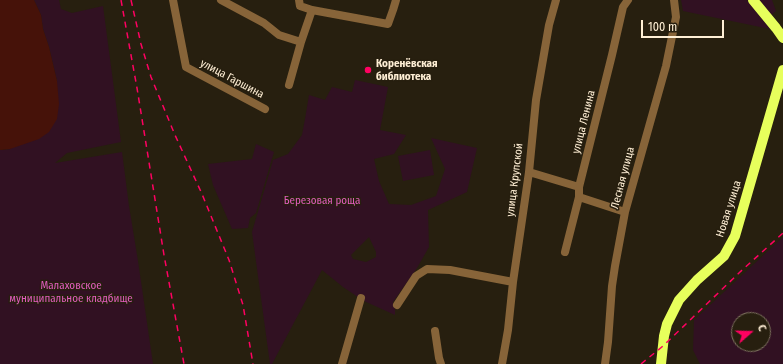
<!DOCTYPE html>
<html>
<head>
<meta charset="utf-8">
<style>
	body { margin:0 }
	#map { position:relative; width:783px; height:364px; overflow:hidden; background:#271f0f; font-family:"Fira Sans Condensed",sans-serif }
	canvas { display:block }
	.north { position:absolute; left:731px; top:312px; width:40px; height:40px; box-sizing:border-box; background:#271f0f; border:1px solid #7d725e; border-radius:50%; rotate:70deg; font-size:11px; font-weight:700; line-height:16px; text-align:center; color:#ffefd5 }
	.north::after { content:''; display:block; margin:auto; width:14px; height:18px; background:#ff0161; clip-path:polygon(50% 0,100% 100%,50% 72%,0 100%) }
	.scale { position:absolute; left:641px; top:20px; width:83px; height:18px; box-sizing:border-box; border:2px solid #ffefd5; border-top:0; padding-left:5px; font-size:12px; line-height:14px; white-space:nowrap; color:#ffefd5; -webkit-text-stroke:3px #271f0f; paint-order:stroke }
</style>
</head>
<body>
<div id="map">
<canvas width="783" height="364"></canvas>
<div class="north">С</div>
<div class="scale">100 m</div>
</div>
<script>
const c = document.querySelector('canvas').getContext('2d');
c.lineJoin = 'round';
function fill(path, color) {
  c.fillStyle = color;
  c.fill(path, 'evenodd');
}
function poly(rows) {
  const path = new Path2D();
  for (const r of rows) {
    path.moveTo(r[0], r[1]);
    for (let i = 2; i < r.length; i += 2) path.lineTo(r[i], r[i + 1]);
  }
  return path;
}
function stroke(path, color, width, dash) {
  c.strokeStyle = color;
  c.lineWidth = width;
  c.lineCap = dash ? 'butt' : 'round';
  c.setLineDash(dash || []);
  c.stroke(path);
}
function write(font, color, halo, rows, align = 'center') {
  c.font = font + ' "Fira Sans Condensed",sans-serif';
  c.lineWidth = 3;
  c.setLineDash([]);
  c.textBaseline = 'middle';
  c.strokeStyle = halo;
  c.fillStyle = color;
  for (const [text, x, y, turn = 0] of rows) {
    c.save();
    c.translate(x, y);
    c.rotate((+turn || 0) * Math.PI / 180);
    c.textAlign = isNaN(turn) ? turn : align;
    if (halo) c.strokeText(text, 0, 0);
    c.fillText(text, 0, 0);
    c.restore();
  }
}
fill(poly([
	[34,0,59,0,61,9,72,13,103,6,121,142,67,153,55,163,122,152,129,206,138,261,153,364,0,364,0,150,10,149,57,81,49,47,43,29,41,15],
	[681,0,747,0,770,29,683,11],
	[759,0,772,0,776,11,771,15],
	[355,80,388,87,380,130,406,135,394,154,374,159,379,181,389,204,411,205,436,196,445,169,431,138,477,148,467,192,428,210,429,247,417,268,393,302,395,310,395,315,364,301,343,287,322,270,272,364,270,364,252,232,273,160,288,154,302,135,305,119,309,95,325,100,332,87,352,92],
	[369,237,376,252,376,257,366,262,353,259,351,255],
	[256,144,274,152,256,213,250,218,248,228,232,229,213,185,208,164,252,159],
	[430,150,434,175,403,181,398,156],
	[783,237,783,364,700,364,693,350,694,320],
	[739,320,763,320,763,344,739,344]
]), '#311122');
fill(poly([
	[0,0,34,0,41,15,43,29,49,47,57,81,59,104,57,119,49,132,39,139,10,149,0,150]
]), '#461209');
stroke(poly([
	[173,0,186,67,265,109],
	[221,0,264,23,279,35,301,42],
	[299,0,300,6,312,10,388,24,393,10,396,0],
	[289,85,301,42,312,10],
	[529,172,579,187],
	[579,197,625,212],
	[565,252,579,197,579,187,612,55,623,7,628,0],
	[397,305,416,276,427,269,450,270,513,282],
	[435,331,439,358,441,364],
	[342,364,361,298],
	[502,364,508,330,513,282,529,172,536,100,549,25,556,0],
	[605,364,608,342,612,286,615,266,625,212,666,66,676,17,674,0]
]), '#876439', 8);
stroke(poly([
	[753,0,776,28,783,38],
	[661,364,664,336,667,324,679,300,697,280,724,256,735,236,783,70]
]), '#e7ff5c', 10);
stroke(poly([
	[121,0,137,88,164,255,184,364],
	[131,0,141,44,151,77,175,135,202,194,229,260,243,305,253,364],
	[641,364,663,346,740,272,783,233]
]), '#ff0161', 1.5, [6, 5]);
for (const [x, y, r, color] of [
	[368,70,4,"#ff0161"]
]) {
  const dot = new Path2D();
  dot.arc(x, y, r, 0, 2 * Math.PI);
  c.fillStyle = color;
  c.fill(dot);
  stroke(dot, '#271f0f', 1.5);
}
write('bold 11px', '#ffefd5', '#271f0f', [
	["Коренёвская",376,64],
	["библиотека",376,77]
], 'left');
write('11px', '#ffefd5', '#271f0f', [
	["улица Гаршина",232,79,28],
	["улица Ленина",584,122,-76],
	["Лесная улица",623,178,-75],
	["улица Крупской",515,180,-83],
	["Новая улица",729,209,-72]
]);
write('11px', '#e35dbf', '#271f0f', [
	["Березовая роща",322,201],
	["Малаховское",71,286],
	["муниципальное кладбище",71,299]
]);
</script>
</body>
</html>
